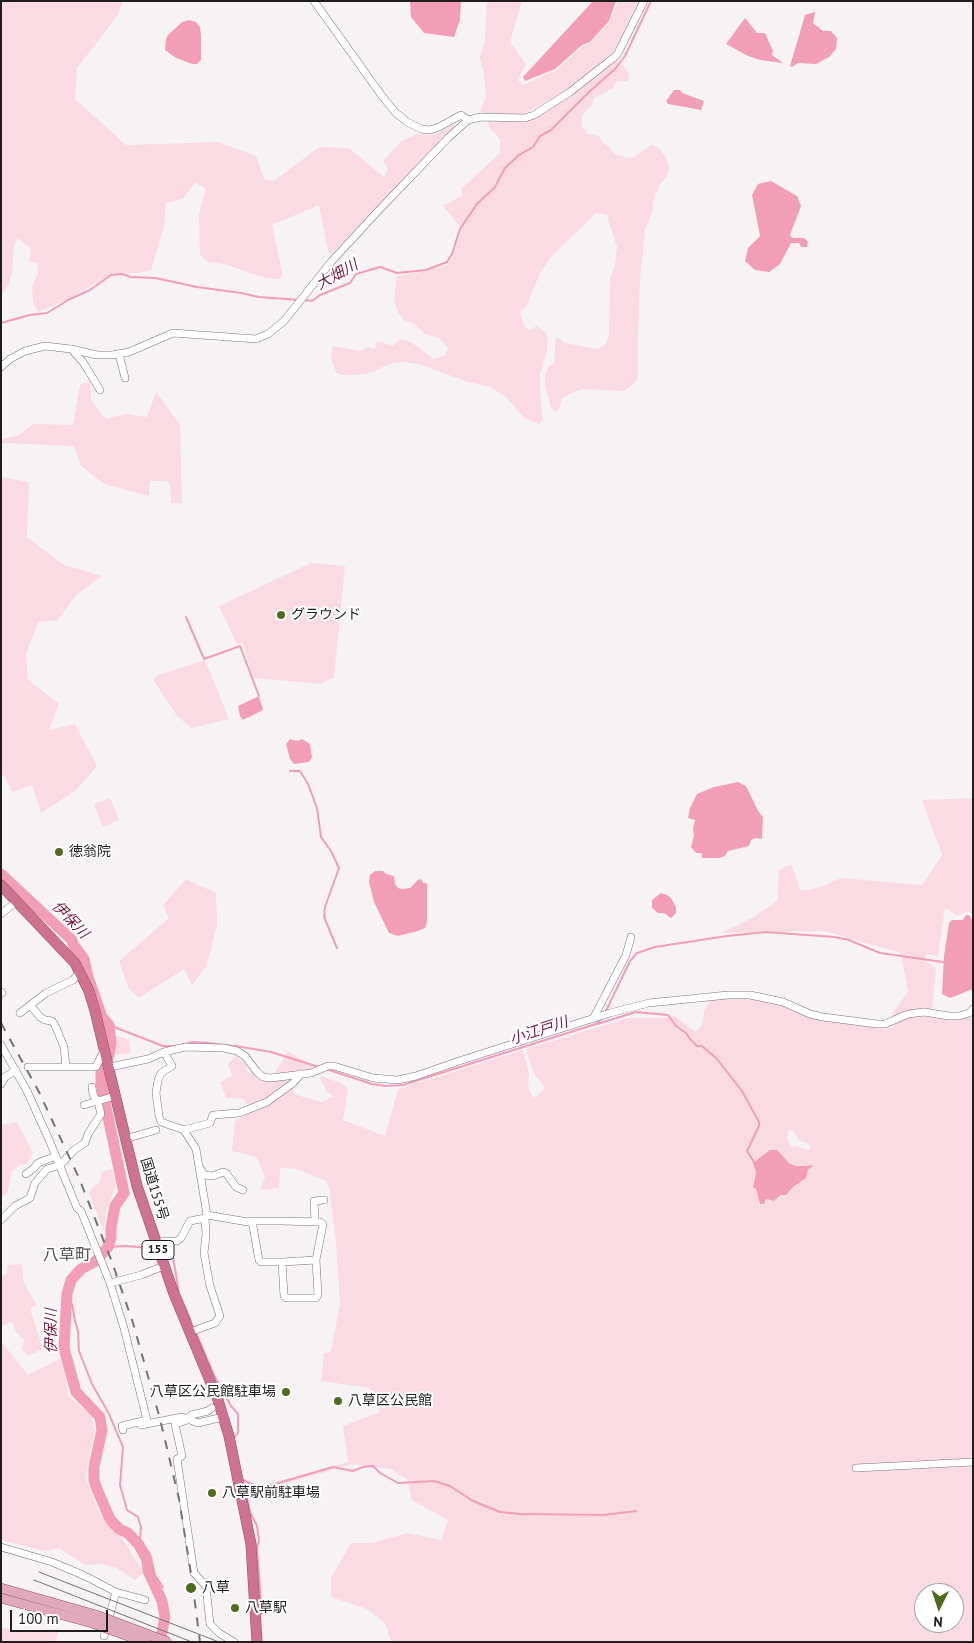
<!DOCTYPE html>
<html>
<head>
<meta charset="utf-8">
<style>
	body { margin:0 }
	#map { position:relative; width:974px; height:1643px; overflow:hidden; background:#f7f3f4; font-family:"PT Sans",sans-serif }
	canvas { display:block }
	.frame { position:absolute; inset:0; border:2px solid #1f1e1e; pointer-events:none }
	.north { position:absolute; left:914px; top:1583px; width:50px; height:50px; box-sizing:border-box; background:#fff; border:1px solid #a5a5a5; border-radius:50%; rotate:184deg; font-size:14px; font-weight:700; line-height:20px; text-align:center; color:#1f1e1e }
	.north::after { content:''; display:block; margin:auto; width:18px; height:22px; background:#4f6b1f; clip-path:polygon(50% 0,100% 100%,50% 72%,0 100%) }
	.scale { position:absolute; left:10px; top:1610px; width:98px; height:22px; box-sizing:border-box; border:2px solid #1f1e1e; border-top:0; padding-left:6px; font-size:15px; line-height:18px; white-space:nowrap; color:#1f1e1e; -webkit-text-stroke:4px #fff; paint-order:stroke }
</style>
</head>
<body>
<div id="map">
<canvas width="974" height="1643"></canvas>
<div class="frame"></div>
<div class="north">N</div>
<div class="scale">100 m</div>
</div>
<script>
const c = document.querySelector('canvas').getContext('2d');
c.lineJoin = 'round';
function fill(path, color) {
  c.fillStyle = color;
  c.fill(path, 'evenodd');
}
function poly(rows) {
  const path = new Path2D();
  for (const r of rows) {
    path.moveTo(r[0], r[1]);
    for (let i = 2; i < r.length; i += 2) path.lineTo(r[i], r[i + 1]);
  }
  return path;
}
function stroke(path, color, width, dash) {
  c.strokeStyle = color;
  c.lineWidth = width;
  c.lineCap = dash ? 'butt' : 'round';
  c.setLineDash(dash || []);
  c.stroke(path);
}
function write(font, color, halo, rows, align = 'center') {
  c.font = font + ' "PT Sans","Noto Sans JP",sans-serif';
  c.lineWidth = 4;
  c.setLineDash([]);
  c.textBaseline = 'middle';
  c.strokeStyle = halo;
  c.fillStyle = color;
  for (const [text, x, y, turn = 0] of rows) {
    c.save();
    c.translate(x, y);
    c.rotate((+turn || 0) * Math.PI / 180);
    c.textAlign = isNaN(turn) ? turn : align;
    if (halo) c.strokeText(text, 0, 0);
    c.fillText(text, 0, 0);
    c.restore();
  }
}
fill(poly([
	[4,1,123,1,118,15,77,68,75,99,126,145,218,142,256,156,264,179,274,181,319,147,349,148,384,177,388,169,383,161,401,141,417,134,432,135,453,125,458,127,329,256,319,205,272,225,282,272,281,279,265,278,224,264,208,262,200,255,199,213,206,189,195,182,183,199,166,203,164,227,151,270,139,273,112,274,66,300,38,312,33,302,32,287,38,273,37,263,29,262,31,249,18,238,14,246,12,272,9,284,1,295,1,4],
	[487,1,522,1,510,42,526,64,518,80,523,85,555,71,583,46,590,43,610,22,618,1,640,1,620,41,613,52,569,88,523,115,491,113,483,114,480,110,486,98,484,74,480,58,485,40],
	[617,61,622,64,629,73,628,81,618,81,615,83,613,88,594,98,592,105,582,115,582,126,588,134,599,136,603,143,610,147,614,153,626,158,634,157,652,145,659,148,666,157,669,168,667,176,660,185,653,201,652,213,645,230,640,279,638,340,638,373,637,380,630,387,622,391,584,389,576,391,562,398,560,407,556,412,551,408,545,385,545,374,549,366,554,363,556,338,559,338,565,343,598,349,606,344,609,334,610,279,615,265,617,247,608,219,609,215,596,213,554,254,541,271,526,307,520,312,524,326,530,330,537,326,545,332,548,339,547,352,540,374,540,393,543,420,539,424,524,418,506,397,490,387,468,382,421,365,406,362,392,363,369,373,355,375,340,375,335,371,331,355,333,346,360,351,369,347,375,349,376,343,381,342,393,346,400,339,411,342,434,359,445,355,448,348,439,338,425,334,414,324,404,320,398,312,394,300,397,276,427,271,448,264,452,258,462,229,443,206,463,195,461,189,500,153,500,139,489,127,488,121,527,122,548,109,612,62],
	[90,381,91,400,106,419,126,414,147,417,156,392,180,425,182,503,171,503,170,484,166,481,150,481,149,496,104,484,81,466,74,446,1,443,1,439,17,436,34,424,73,425,80,385],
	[1,477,29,482,27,537,64,565,102,576,76,595,58,620,38,622,26,654,28,680,59,704,49,730,75,724,97,766,75,791,41,813,32,785,12,792,4,775,1,776],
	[311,563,345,566,334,677,320,684,253,678,243,643,237,644,219,606],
	[205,660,229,719,192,728,177,716,154,681,156,676],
	[110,798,119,820,103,827,94,804],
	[973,798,973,917,968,911,957,916,945,908,938,956,926,954,925,961,936,968,932,1011,919,1016,950,1018,973,1013,973,1642,391,1642,385,1623,367,1609,331,1597,331,1578,351,1543,372,1543,407,1533,441,1540,448,1520,412,1500,407,1479,390,1469,353,1464,255,1492,253,1488,348,1462,343,1426,380,1412,375,1393,369,1388,321,1381,324,1353,331,1352,340,1303,336,1242,329,1186,326,1181,297,1169,280,1168,279,1188,260,1190,265,1178,257,1157,232,1151,235,1121,251,1112,244,1099,226,1098,220,1082,232,1076,228,1064,236,1056,246,1065,248,1073,274,1074,288,1051,312,1066,310,1070,293,1072,293,1094,322,1102,333,1096,327,1092,320,1079,321,1076,341,1083,348,1089,343,1120,385,1136,398,1089,523,1050,529,1074,528,1088,534,1099,545,1088,533,1072,526,1049,628,1018,665,1018,674,1016,696,1032,702,1025,704,1012,711,999,749,998,781,1004,812,1016,877,1025,885,1029,894,1027,892,1014,908,992,901,953,825,931,721,933,752,918,777,901,779,870,791,864,801,891,821,887,841,878,922,885,942,855,922,800],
	[790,1130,793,1131,799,1140,808,1144,811,1148,808,1150,796,1146,791,1147,787,1138,788,1132],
	[785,1159,796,1166,813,1165,808,1169,806,1178,778,1199,773,1201,767,1199,764,1204,760,1204,756,1189,753,1183,756,1172,756,1167],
	[924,1593,954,1593,954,1623,924,1623],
	[186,879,216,893,217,925,207,965,192,985,184,969,139,998,129,989,119,961,169,918,163,905],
	[113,1034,129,1040,131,1053,116,1055],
	[17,1122,33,1153,27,1164,19,1165,11,1173,8,1192,1,1198,1,1125],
	[112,1169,116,1186,106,1210,104,1231,89,1193,92,1188,100,1182,101,1172],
	[22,1264,24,1283,37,1305,30,1309,43,1349,28,1356,22,1350,24,1340,16,1332,12,1322,1,1326,1,1278,7,1273,8,1265],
	[1,1341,28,1375,63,1357,68,1396,90,1414,95,1431,85,1476,99,1511,126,1544,144,1573,135,1580,117,1568,102,1564,85,1565,59,1548,45,1551,1,1540],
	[1,1627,18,1631,59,1629,55,1642,1,1642]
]), '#fadbe3');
fill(poly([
	[410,1,461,1,460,20,454,37,424,33,411,17],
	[593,1,616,1,609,21,590,42,582,45,555,69,525,81,523,77],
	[815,12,813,23,823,31,831,31,837,38,836,49,829,57,816,64,798,63,792,67,790,66,805,15],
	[745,18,757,33,765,33,773,51,772,55,783,63,760,60,748,56,726,44],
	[189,20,196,22,200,27,201,35,201,60,197,64,192,64,176,58,165,50,166,39,168,35,182,22],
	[674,90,680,90,682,93,704,101,701,110,668,104,666,101],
	[771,181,797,196,801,206,790,235,792,238,804,238,808,242,807,247,801,247,799,243,791,243,780,264,769,272,755,270,745,261,748,248,760,236,752,195,758,184],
	[259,696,263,710,243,720,240,716,238,706],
	[290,739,297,741,302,739,310,744,312,757,309,762,294,764,290,759,286,744],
	[738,782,746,786,758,811,763,817,762,839,755,838,751,840,749,846,728,851,725,856,719,858,702,858,702,853,696,853,691,847,694,836,693,829,695,820,688,818,690,808,697,794,714,787],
	[375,871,383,871,386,874,394,876,395,884,398,888,402,889,410,888,418,880,421,879,423,883,427,883,427,923,425,928,418,931,398,936,389,933,374,902,369,882,370,875],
	[661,893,667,895,671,898,676,907,676,913,671,918,664,913,658,913,652,908,652,900],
	[966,915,969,915,973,922,973,989,950,998,942,994,944,956,949,923,952,920,963,920],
	[770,1150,777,1150,789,1163,796,1166,805,1166,813,1165,812,1167,808,1169,806,1178,793,1187,786,1195,781,1195,774,1201,766,1199,764,1204,760,1204,756,1189,753,1187,756,1172,753,1163]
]), '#f29eb7');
stroke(poly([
	[304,300,312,301,320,295,350,283,356,274,380,267,397,273,426,270,447,262,452,254,460,229,477,204,495,187,505,168,519,155,533,147,540,136,551,130,590,91,615,69,625,56,651,1],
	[1,323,30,315,47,313,68,300,90,290,111,275,122,274,131,277,155,278,197,287,241,293,259,297,299,300],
	[186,617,204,659,240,646,259,696],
	[290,771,300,771,308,784,317,808,321,837,331,851,339,868,325,907,324,917,337,948],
	[605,1013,630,961,637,953,655,947,727,936,766,932,834,937,849,940,880,953,943,962],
	[597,1024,636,1012,668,1015,676,1026,686,1033,690,1039,697,1046,702,1046,717,1059,742,1091,759,1122,759,1126,747,1151,754,1162],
	[109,1025,163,1046,175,1046],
	[184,1044,193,1042,208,1043,242,1047,271,1052,319,1067],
	[326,1069,372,1084,386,1086,403,1085,596,1024,603,1017],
	[108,1247,126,1246,150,1248],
	[161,1247,171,1245,179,1293,191,1321],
	[72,1304,75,1321,78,1331,79,1351,92,1384,109,1414,123,1447,120,1485,127,1510,138,1517,141,1527,140,1539,150,1554,155,1575,163,1587],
	[196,1333,214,1375,231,1406,238,1414,238,1433,234,1438],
	[243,1480,261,1488,333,1467,353,1471,363,1467,373,1466,380,1473,398,1483,434,1481,450,1486,473,1501,500,1512,520,1514,604,1515,636,1511],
	[245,1489,250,1512,257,1526,259,1540,257,1549,262,1614]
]), '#f29eb7', 2);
stroke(poly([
	[1,874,72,940,73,944,84,959,88,977,102,1017,109,1025,111,1043,109,1056],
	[101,1070,101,1083,124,1193,115,1206,111,1228,111,1238,108,1247,96,1261,81,1269,71,1280,67,1294,64,1348,76,1392,100,1417,102,1430,94,1467,94,1480,97,1489,110,1519,119,1529,128,1533,139,1545,147,1560,148,1571,162,1601,165,1617,160,1642]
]), '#f29eb7', 11);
const minor = poly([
	[314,1,382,96,395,112,407,122,421,129,430,130,439,127,461,115,468,120],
	[72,350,83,362,100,390],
	[119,354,125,378],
	[1,367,10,359,25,351,45,346,71,349,97,355,112,355,129,352,173,333,256,339,268,334,284,321,331,262,379,210,448,138,468,120,481,117,525,118,534,115,570,92,617,55,644,1],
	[1,914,17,901],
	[1,992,2,993],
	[31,1006,40,1017,45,1020,52,1021,55,1025,64,1047,66,1067],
	[20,1013,46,993,73,980,80,972],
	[593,1019,626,955,631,937],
	[1,1045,27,1091,50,1142,77,1208,81,1211,110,1283,124,1328,147,1420,122,1426,123,1430],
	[164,1052,172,1066,161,1073,158,1080,156,1093,159,1116,161,1122,184,1130],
	[28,1067,96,1067,105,1048],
	[110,1067,148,1059,164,1052,185,1047,224,1048,237,1051,245,1056,257,1072,263,1077,271,1078,311,1073,328,1066,334,1066,373,1078,398,1080,416,1076,459,1061,610,1013,649,1003,728,995,750,995,783,1002,810,1014,823,1017,877,1024,885,1024,908,1014,924,1012,949,1016,959,1016,969,1013,973,1009],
	[1,1084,5,1077,16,1070],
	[84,1105,115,1096],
	[125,1139,156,1130],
	[200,1168,204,1175,213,1176,223,1172,226,1173,236,1187,243,1190],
	[26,1174,34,1168,38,1163,56,1156],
	[207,1215,248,1222,252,1221,281,1221,320,1222,323,1224,316,1260,318,1295,316,1298,286,1298,284,1296,282,1262,261,1262,259,1260,252,1221],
	[1,1220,15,1206,30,1198,35,1183,47,1169,60,1165,74,1150,85,1143,88,1134,101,1114,98,1102,93,1094,92,1087],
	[315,1222,314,1201,324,1200],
	[156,1242,177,1241,181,1238,190,1221,205,1218],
	[282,1262,316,1260],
	[110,1283,141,1275,164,1266],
	[190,1332,215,1323,220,1316,210,1286,204,1253,206,1235,205,1218,207,1215,196,1149,184,1130,210,1123,213,1115,239,1113,267,1102,293,1083,301,1074],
	[212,1408,208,1411,191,1415,185,1421,175,1424,182,1456,177,1459,194,1573,206,1586,210,1624,219,1633,234,1642],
	[141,1425,182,1417,198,1423,223,1417],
	[856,1468,973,1462],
	[1,1547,52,1562,85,1576,116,1592,145,1600],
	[104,1636,116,1592]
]);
const major = poly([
	[1,1588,96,1615],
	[1,1598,92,1623]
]);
const highway = poly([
	[1,885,75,963,89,991,95,1011,137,1186,174,1294,218,1400,229,1436,251,1544,257,1642]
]);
stroke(minor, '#787475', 8);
stroke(major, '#905567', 10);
stroke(highway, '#905567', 11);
stroke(minor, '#fff', 7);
stroke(major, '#e1aabc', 9);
stroke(highway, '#cd728f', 10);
stroke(poly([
	[39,1572,219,1642],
	[34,1580,192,1642]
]), '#767374', 1);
stroke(poly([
	[1,1023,39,1092,79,1178,112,1262,133,1323,160,1419,179,1499,192,1580,200,1642]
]), '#767374', 2, [9, 9]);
const majorBridge = poly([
	[96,1615,168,1642],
	[92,1623,145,1642]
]);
stroke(majorBridge, '#905567', 10, []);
stroke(majorBridge, '#e1aabc', 9);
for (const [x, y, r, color] of [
	[281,615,5,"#4f6b1f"],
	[59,852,5,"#4f6b1f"],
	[286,1392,5,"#4f6b1f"],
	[338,1401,5,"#4f6b1f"],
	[212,1493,5,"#4f6b1f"],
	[191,1588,6,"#4f6b1f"],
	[235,1608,5,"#4f6b1f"]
]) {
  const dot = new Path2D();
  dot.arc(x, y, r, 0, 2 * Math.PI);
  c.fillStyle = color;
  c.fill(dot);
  stroke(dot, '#fff', 2);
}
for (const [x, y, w] of [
	[158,1250,32]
]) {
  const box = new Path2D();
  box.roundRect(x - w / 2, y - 9.5, w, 19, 4);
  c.fillStyle = '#fff';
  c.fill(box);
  stroke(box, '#1f1e1e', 1);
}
write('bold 12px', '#1f1e1e', null, [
	["155",158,1250]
]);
write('14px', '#1f1e1e', '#fff', [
	["グラウンド",291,615],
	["徳翁院",69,852],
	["八草区公民館駐車場",276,1392,"right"],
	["八草区公民館",348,1401],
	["八草駅前駐車場",222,1493],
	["八草",202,1588],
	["八草駅",245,1608]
], 'left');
write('14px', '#1f1e1e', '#fff', [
	["国道155号",154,1189,73]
]);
write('italic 15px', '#76153e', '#fff', [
	["大畑川",337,275,-29],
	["伊保川",70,920,46],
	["小江戸川",539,1031,-18],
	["伊保川",52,1331,-90]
]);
write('16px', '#555152', '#fff', [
	["八草町",67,1255]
]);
</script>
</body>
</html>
